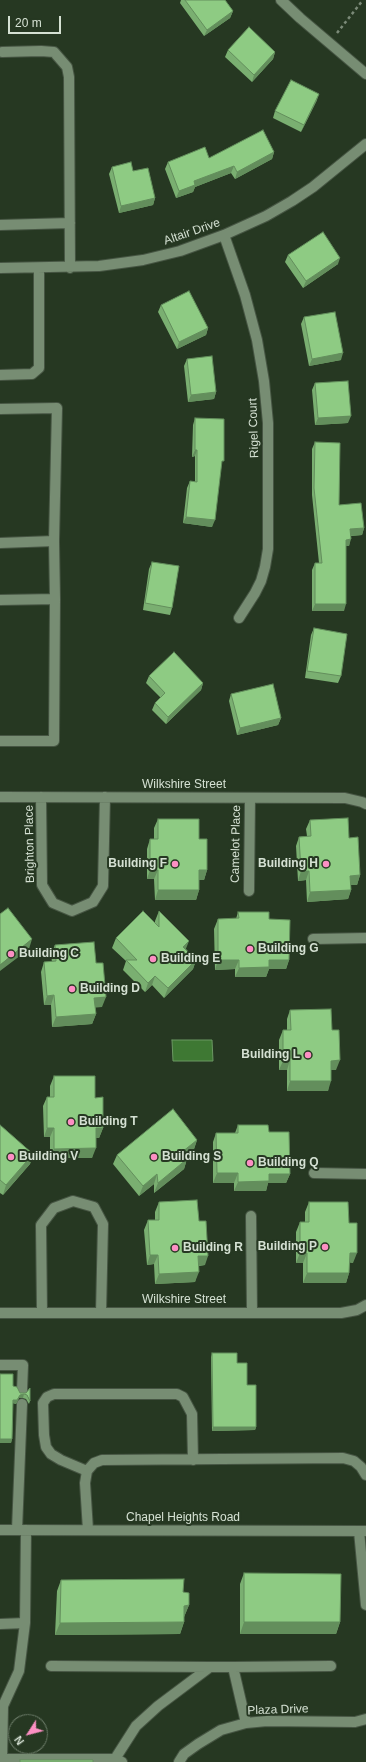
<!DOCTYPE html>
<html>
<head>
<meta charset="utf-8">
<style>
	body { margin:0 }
	#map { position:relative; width:366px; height:1762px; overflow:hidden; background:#263822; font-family:Helvetica,sans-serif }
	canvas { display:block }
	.north { position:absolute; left:8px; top:1714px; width:40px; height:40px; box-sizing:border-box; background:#263822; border:1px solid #6c7c69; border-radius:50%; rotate:234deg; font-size:11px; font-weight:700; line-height:16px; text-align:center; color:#d5e1d3 }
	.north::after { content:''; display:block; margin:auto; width:14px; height:18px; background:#fc8fc3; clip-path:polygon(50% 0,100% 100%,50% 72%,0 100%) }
	.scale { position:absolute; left:8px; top:16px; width:53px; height:18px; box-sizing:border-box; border:2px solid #d5e1d3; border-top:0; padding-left:5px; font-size:12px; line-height:14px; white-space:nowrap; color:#d5e1d3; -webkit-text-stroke:3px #263822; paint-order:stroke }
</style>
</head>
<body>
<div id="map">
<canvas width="366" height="1762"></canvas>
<div class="north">N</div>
<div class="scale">20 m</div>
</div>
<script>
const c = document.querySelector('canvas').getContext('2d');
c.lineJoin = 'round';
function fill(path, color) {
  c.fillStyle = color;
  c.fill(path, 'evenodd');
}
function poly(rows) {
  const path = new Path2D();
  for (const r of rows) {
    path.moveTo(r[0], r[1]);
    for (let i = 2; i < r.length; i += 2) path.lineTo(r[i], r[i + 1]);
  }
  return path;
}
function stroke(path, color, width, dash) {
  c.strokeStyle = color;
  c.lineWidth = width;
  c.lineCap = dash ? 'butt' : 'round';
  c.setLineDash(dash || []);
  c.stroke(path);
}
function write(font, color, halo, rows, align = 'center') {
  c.font = font + ' Helvetica,sans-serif';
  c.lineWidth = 4;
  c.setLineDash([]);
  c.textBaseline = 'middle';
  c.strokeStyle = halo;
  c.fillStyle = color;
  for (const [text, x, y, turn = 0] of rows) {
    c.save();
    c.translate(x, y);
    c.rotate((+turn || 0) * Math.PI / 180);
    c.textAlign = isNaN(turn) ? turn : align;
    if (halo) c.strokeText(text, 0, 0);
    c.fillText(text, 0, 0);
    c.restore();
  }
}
const water = poly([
	[172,1040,212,1040,213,1061,173,1061,172,1040]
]);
fill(water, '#3e7833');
stroke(water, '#6b9863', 1);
const minor = poly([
	[281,0,300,18,366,74],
	[2,52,41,51,54,52,67,67,69,77,70,268],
	[0,225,70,223],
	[224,235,245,295,257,340,264,381,268,423,268,549,265,567,261,581,255,593,239,618],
	[0,268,99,266,143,260,180,251,224,235,266,216,292,201,313,187,366,144],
	[0,375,32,374,39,368,39,268],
	[0,409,57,408,54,541,55,599,54,741,0,741],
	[0,543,54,541],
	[0,600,55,599],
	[0,797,345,798,362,802,366,804],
	[41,797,42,885,53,903,72,911,93,902,103,886,105,797],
	[249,891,250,798],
	[313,939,366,938],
	[314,1173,366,1174],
	[251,1216,252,1313],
	[0,1313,341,1313,357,1310,366,1305],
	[42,1313,41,1225,54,1208,73,1201,94,1207,103,1224,101,1313],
	[0,1365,23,1365,22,1391],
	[87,1471,61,1460,51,1454,46,1447,44,1435,43,1403,47,1397,54,1394,177,1394,183,1397,192,1414,193,1460],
	[0,1530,366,1531],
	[17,1530,22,1404],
	[88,1530,85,1483,87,1471,94,1463,102,1460,343,1458,354,1461,361,1467,366,1475],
	[359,1531,366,1605],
	[0,1624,25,1623],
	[51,1666,210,1667],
	[233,1667,331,1666],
	[0,1759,114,1759,122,1762],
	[2,1762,3,1706,19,1671,25,1623,26,1530],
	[113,1762,136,1726,158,1706,210,1667,233,1667,246,1723],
	[179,1762,184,1754,198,1744,221,1730,246,1723,267,1721,355,1722,366,1719]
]);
stroke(minor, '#465543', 12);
stroke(poly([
	[337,33,363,0]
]), '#7b8a78', 2.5, [3, 3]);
stroke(minor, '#778d73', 10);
fill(poly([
	[181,0,225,0,233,11,230,18,204,36,180,3],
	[228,50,275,52,273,59,252,82,225,57],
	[317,100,301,132,273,118,275,111],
	[274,152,272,159,235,179,231,173,195,187,193,192,176,198,165,169,168,162],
	[112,167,133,171,155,198,153,205,119,213,109,174],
	[288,255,338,264,303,288,285,262],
	[161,305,208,328,206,335,177,349,158,312],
	[304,317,341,360,309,366,301,324],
	[187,359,216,392,214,399,188,402,184,366],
	[315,383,348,423,315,425,312,390],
	[195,418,221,468,212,527,183,523,187,488,190,481,195,482,195,456,192,457,193,425],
	[315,442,339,505,364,528,362,535,351,536,349,546,346,546,344,611,312,611,312,570,315,563,319,563,312,495,312,449],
	[152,562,172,608,170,615,143,610,149,569],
	[314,628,341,676,338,683,305,678,311,635],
	[149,676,203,683,201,690,166,724,152,710,155,703,161,698,146,683],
	[231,694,281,718,278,725,237,735,229,701],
	[158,819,199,839,207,870,204,880,199,880,199,890,196,900,155,900,154,879,147,879,147,849,150,839,154,839,154,828],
	[310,820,349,838,360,875,357,885,351,885,351,890,348,899,307,902,306,880,298,881,296,846,299,837,307,836,306,829],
	[159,911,186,949,196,960,193,969,164,998,152,985,145,992,123,970,126,961,112,948,116,938,155,923,155,921],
	[238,912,269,919,289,960,286,969,269,969,266,977,235,977,235,969,215,970,214,929,218,919,236,919],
	[55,945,96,963,102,1007,95,1007,96,1014,92,1024,52,1027,51,1005,44,1005,41,972,44,962,52,962,51,954],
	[290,1010,332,1030,336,1070,331,1070,328,1091,287,1091,287,1070,279,1070,279,1040,283,1030,287,1030,287,1019],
	[54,1076,103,1128,99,1138,96,1138,92,1158,50,1158,50,1137,44,1137,43,1106,47,1097,50,1097,50,1086],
	[0,1125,33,1154,30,1164,3,1195,0,1193],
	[238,1125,269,1132,290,1174,286,1183,268,1183,266,1191,234,1191,234,1183,213,1183,213,1142,216,1133,235,1133],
	[197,1140,194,1149,185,1157,187,1159,184,1169,154,1193,154,1184,139,1196,113,1164,117,1155],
	[159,1202,199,1221,205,1265,199,1266,195,1282,155,1284,154,1264,147,1265,144,1230,148,1220,155,1220,155,1212],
	[309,1202,349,1223,353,1263,349,1262,349,1273,346,1283,303,1283,303,1263,296,1263,296,1232,300,1222,305,1222,305,1212],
	[212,1353,237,1363,247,1385,256,1427,255,1430,212,1431,211,1357],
	[13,1386,20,1393,26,1393,30,1401,29,1404,26,1399,23,1398,19,1398,16,1404,13,1403,12,1439,11,1443],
	[244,1573,340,1622,336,1634,240,1634,240,1584],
	[61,1580,183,1592,189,1605,184,1617,184,1622,180,1634,55,1635,57,1591]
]), '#7aaf71');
fill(poly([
	[233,11,230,18,204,36,207,30],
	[275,52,273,59,252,82,254,75],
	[319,94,317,100,301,132,304,125],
	[274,152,272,159,235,179,237,172],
	[234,166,231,173,195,187,193,192,176,198,179,191,194,181],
	[155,198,153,205,119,213,121,206],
	[340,258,338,264,303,288,306,281],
	[208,328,206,335,177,349,179,342],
	[343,353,341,360,309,366,312,359],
	[216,392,214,399,188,402,191,395],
	[351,416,348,423,315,425,318,418],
	[195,450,197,450,195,456,192,457],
	[186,517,215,520,212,527,183,523],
	[364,528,362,535,348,536,350,529],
	[351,539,349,546,344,546,346,540],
	[315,604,346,604,344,611,312,611],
	[203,683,201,690,166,724,168,717],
	[281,718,278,725,237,735,240,728],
	[150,870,158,870,154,879,147,879],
	[199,870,207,870,204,880,196,880],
	[301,871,309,871,306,880,298,881],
	[360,875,357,885,347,885,350,876],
	[158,890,199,890,196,900,155,900],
	[351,890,348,899,307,902,310,892],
	[32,939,29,949,0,971,0,965],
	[189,941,185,951,183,947],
	[196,960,193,969,164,998,168,988],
	[218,960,239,960,235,969,215,970],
	[269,960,289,960,286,969,269,969,266,977,235,977,239,968],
	[155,976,152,985,145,992,148,983],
	[54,995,51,1005,44,1005,47,996],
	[106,997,102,1007,91,1008,94,998],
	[96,1014,92,1024,52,1027,56,1017],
	[290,1060,287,1070,279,1070,283,1061],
	[340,1060,336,1070,328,1070,331,1061],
	[290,1081,331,1081,328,1091,287,1091],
	[47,1128,54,1128,50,1137,44,1137],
	[96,1128,103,1128,99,1138,92,1138],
	[197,1140,194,1149,179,1162,182,1152],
	[96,1148,92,1158,50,1158,54,1149],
	[33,1154,30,1164,3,1195,6,1185],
	[187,1159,184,1169,154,1193,158,1183],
	[217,1173,238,1173,234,1183,213,1183],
	[157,1174,154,1184,139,1196,143,1186],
	[269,1174,290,1174,286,1183,268,1183,266,1191,234,1191,238,1182],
	[300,1253,307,1253,303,1263,296,1263],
	[350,1253,357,1253,353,1263,346,1262],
	[150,1255,158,1255,154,1264,147,1265],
	[198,1256,208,1256,205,1265,194,1266],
	[199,1272,195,1282,155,1284,159,1274],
	[307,1273,349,1273,346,1283,303,1283],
	[24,1394,23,1398,19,1398,16,1404,12,1403,13,1400,20,1395],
	[213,1427,256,1427,255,1430,212,1431],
	[0,1439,12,1439,11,1443,0,1443],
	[189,1605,184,1617,184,1606],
	[184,1622,180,1634,55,1635,60,1623],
	[244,1622,340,1622,336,1634,240,1634]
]), '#638e5c');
const building = poly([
	[185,0,225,0,233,11,207,30,185,0],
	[249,27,275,52,254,75,228,50,249,27],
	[291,80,319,94,304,125,275,111,291,80],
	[263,130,274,152,237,172,234,166,194,181,195,185,179,191,168,162,205,147,209,158,263,130],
	[131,162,133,171,148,168,155,198,121,206,112,167,131,162],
	[323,232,340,258,306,281,288,255,323,232],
	[189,291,208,328,179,342,161,305,189,291],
	[335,312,343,353,312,359,304,317,335,312],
	[212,356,216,392,191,395,187,359,212,356],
	[348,381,351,416,318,418,315,383,348,381],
	[195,418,224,419,224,461,222,461,215,520,186,517,190,481,197,482,197,450,195,450,195,418],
	[315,442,340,443,339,505,361,503,364,528,350,529,351,539,346,540,346,604,315,604,315,563,322,563,314,488,315,442],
	[152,562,179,566,172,608,145,603,152,562],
	[314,628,347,634,341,676,307,671,314,628],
	[174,652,203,683,168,717,155,703,165,693,149,676,174,652],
	[273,684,281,718,240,728,231,694,273,684],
	[348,818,349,838,358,837,360,875,350,876,351,890,310,892,309,871,301,871,299,837,311,836,310,820,348,818],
	[158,819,199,819,199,839,207,839,207,870,199,870,199,890,158,890,158,870,150,870,150,839,158,839,158,819],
	[8,908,32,939,0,965,0,914,8,908],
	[143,911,159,927,159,911,189,941,183,947,196,960,168,988,155,976,148,983,126,960,137,960,116,938,143,911],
	[238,912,269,912,269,919,290,920,289,960,269,960,269,967,239,968,239,960,218,960,218,919,239,918,238,912],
	[94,942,96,963,103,963,106,997,94,998,96,1014,56,1017,54,995,47,996,44,962,56,961,55,945,94,942],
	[331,1009,332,1030,339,1030,340,1060,331,1061,331,1081,290,1081,290,1060,283,1061,283,1030,291,1030,290,1010,331,1009],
	[54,1076,95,1076,95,1098,103,1097,103,1128,96,1128,96,1148,54,1149,54,1128,47,1128,47,1097,54,1097,54,1076],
	[173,1109,197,1140,182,1152,187,1159,158,1183,157,1174,143,1186,117,1155,173,1109],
	[0,1125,33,1154,6,1185,0,1180,0,1125],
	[238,1125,268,1125,269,1132,289,1132,290,1174,269,1174,269,1181,238,1182,238,1173,217,1173,216,1133,238,1133,238,1125],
	[197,1200,199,1221,206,1221,208,1256,198,1256,199,1272,159,1274,158,1255,150,1255,148,1220,159,1220,159,1202,197,1200],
	[309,1202,348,1202,349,1223,357,1223,357,1253,350,1253,349,1273,307,1273,307,1253,300,1253,300,1222,309,1222,309,1202],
	[212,1353,237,1353,237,1363,247,1363,247,1385,256,1385,256,1427,213,1427,212,1353],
	[0,1374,13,1374,13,1386,17,1387,20,1393,26,1393,30,1388,30,1401,27,1395,24,1394,20,1395,17,1400,13,1400,12,1439,0,1439,0,1374],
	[244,1573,341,1574,340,1622,244,1622,244,1573],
	[184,1579,183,1592,189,1593,189,1605,184,1606,184,1622,60,1623,61,1580,184,1579],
	[20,1760,93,1760,93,1762,20,1762,20,1760]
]);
fill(building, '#8ecb83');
stroke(building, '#638e5c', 1);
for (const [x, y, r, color] of [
	[175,864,4,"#fc8fc3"],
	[326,864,4,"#fc8fc3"],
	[250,949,4,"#fc8fc3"],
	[11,954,4,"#fc8fc3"],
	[153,959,4,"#fc8fc3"],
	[72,989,4,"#fc8fc3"],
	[308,1055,4,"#fc8fc3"],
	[71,1122,4,"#fc8fc3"],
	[11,1157,4,"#fc8fc3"],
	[154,1157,4,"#fc8fc3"],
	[250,1163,4,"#fc8fc3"],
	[325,1247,4,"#fc8fc3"],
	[175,1248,4,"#fc8fc3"]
]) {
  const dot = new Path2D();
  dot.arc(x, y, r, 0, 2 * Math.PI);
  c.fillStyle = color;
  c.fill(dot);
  stroke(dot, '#263822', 1.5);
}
write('12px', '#d5e1d3', '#263822', [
	["Altair Drive",192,232,-19],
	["Rigel Court",254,428,-92],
	["Wilkshire Street",184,785],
	["Brighton Place",30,844,-91],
	["Camelot Place",236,844,-89],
	["Wilkshire Street",184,1300],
	["Chapel Heights Road",183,1518],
	["Plaza Drive",278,1710,-2]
]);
write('bold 12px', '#d5e1d3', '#263822', [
	["Building F",167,864,"right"],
	["Building H",318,864,"right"],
	["Building G",258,949],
	["Building C",19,954],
	["Building E",161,959],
	["Building D",80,989],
	["Building L",300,1055,"right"],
	["Building T",79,1122],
	["Building V",19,1157],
	["Building S",162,1157],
	["Building Q",258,1163],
	["Building P",317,1247,"right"],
	["Building R",183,1248]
], 'left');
</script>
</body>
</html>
